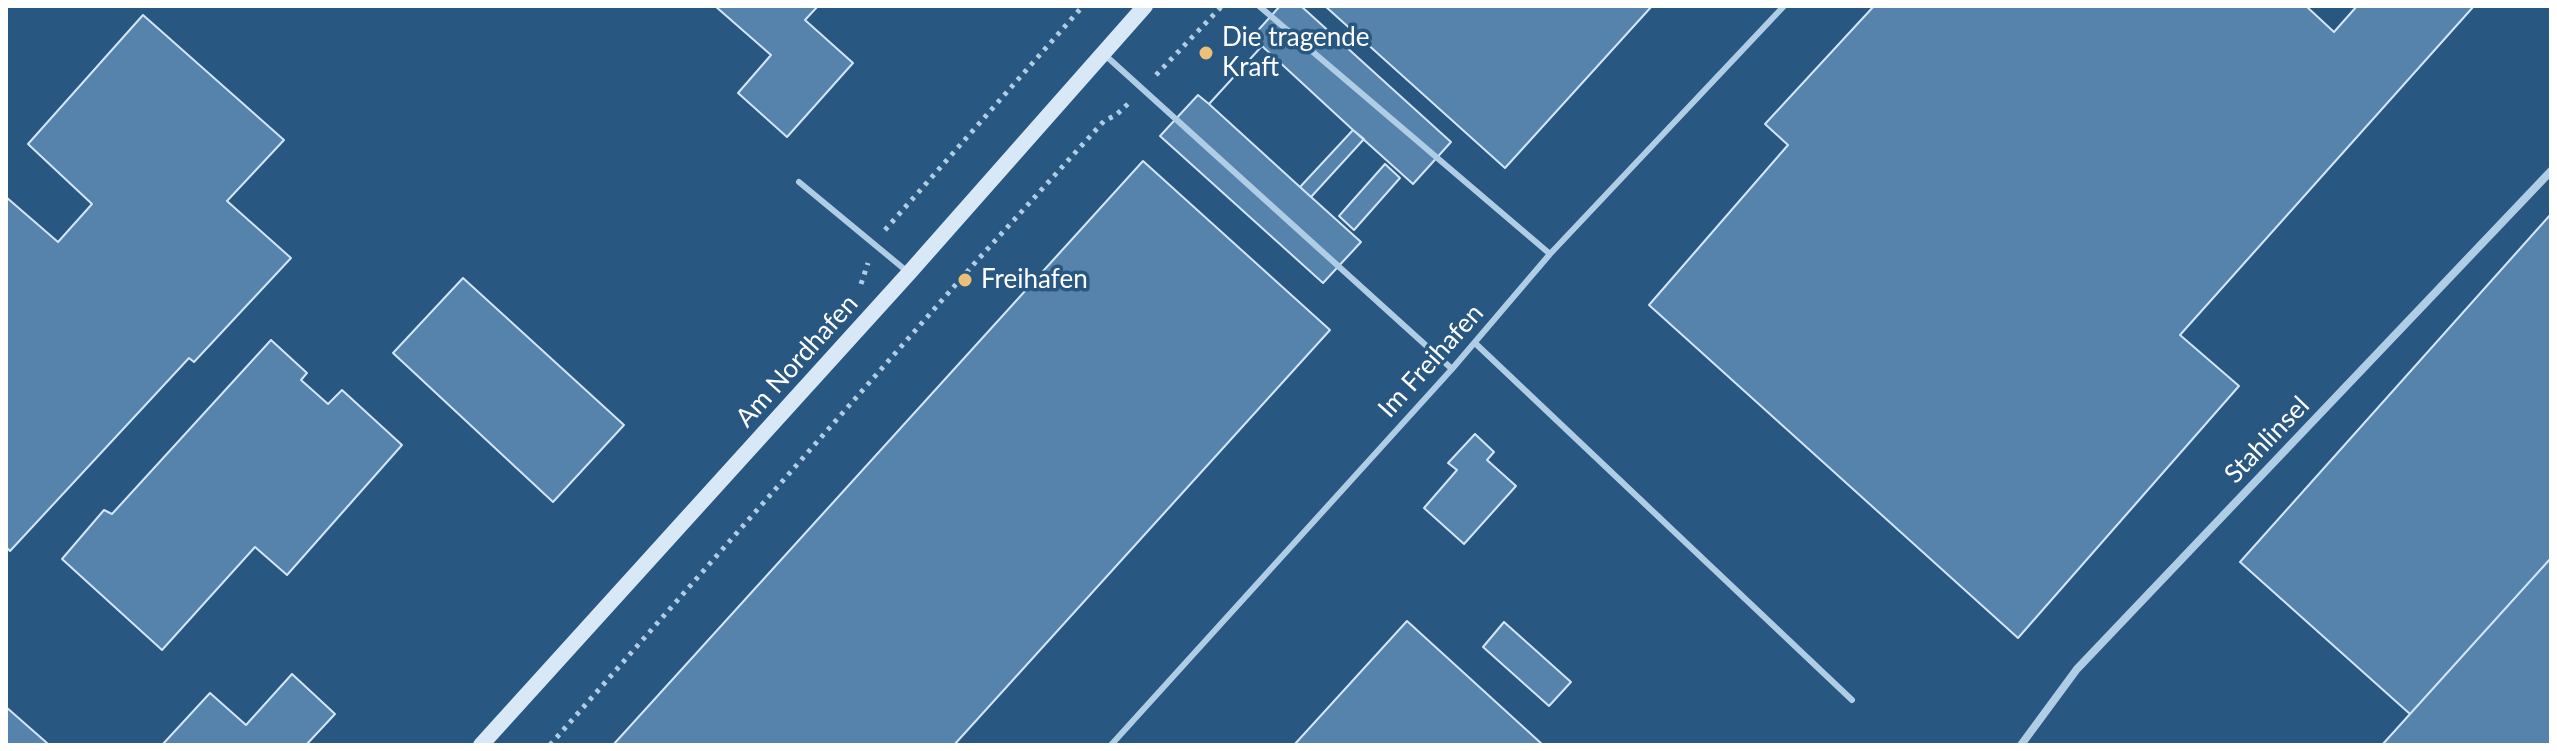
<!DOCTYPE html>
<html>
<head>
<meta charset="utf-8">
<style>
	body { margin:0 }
	#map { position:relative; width:2557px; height:751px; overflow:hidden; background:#285781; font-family:Lato,sans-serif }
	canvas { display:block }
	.frame { position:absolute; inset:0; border:8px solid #fff; pointer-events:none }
</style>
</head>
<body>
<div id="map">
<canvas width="2557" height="751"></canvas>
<div class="frame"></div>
</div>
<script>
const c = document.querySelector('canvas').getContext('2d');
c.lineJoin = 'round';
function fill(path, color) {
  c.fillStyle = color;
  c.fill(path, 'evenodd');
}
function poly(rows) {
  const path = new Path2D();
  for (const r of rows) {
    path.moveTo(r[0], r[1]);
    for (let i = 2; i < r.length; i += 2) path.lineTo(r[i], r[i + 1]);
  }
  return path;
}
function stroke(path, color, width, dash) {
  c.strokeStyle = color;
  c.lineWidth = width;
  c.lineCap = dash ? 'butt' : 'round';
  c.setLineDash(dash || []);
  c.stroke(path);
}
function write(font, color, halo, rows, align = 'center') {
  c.font = font + ' Lato,sans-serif';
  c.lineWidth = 7;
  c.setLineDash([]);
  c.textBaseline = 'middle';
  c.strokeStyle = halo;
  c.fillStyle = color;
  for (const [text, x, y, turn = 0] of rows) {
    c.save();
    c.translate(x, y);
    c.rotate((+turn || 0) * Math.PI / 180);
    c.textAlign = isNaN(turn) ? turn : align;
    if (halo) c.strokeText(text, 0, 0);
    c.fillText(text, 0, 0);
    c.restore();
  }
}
const building = poly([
	[715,6,818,6,805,20,853,63,787,137,738,93,771,55,715,6],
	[1280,6,1301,6,1451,142,1413,184,1353,130,1300,187,1361,242,1323,283,1160,136,1198,95,1209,104,1262,46,1252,37,1280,6],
	[1325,6,1652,6,1505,168,1325,6],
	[1874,6,2306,6,2334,32,2357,6,2474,6,2180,335,2239,386,2018,638,1649,305,1788,145,1765,124,1874,6],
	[143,15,284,140,227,201,291,258,194,362,189,358,10,551,6,547,6,197,58,242,92,204,28,144,143,15],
	[1262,46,1353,130,1300,187,1209,104,1262,46],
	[1353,130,1364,139,1311,197,1300,187,1353,130],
	[1143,161,1330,330,954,745,613,745,1143,161],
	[1385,164,1400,178,1354,230,1339,216,1385,164],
	[2551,214,2551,558,2410,714,2240,562,2551,214],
	[463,278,624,425,553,502,393,353,463,278],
	[271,340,307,373,301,380,328,404,342,390,402,445,287,575,255,547,162,650,62,559,104,510,112,514,271,340],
	[1475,434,1494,452,1487,460,1516,486,1464,544,1424,508,1457,470,1448,463,1475,434],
	[2551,558,2551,745,2382,745,2410,714,2551,558],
	[1407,621,1543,745,1294,745,1407,621],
	[1504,622,1571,682,1549,706,1483,647,1504,622],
	[292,674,335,714,306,745,162,745,210,693,246,725,292,674],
	[6,707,47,743,45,745,6,745,6,707]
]);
fill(building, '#5583ac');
stroke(building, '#d3e6f5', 2);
stroke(poly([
	[1156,75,1222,6],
	[885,230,1083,6],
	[861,284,868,263],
	[550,745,973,265,1104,121,1116,115,1130,102]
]), '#b0cde6', 5, [4, 6]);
stroke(poly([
	[1259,6,1550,254],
	[1105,55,1452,369],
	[799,182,909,273],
	[1475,343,1852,700],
	[1111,745,1452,369,1550,254,1784,6]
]), '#b0cde6', 6);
stroke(poly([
	[2021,745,2077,669,2551,171]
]), '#b0cde6', 8);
stroke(poly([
	[481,745,909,273,1145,6]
]), '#d9e8f6', 16);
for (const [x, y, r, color] of [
	[1206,53,8,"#eec077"],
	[965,280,8,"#eec077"]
]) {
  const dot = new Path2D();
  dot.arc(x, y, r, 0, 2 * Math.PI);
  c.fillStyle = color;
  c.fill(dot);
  stroke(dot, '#285781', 3);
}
write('26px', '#fff', '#285781', [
	["Die tragende",1222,38],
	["Kraft",1222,68],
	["Freihafen",981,280]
], 'left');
write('26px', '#fff', '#285781', [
	["Am Nordhafen",797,361,-48],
	["Im Freihafen",1431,361,-48],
	["Stahlinsel",2267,440,-46]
]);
</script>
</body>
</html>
